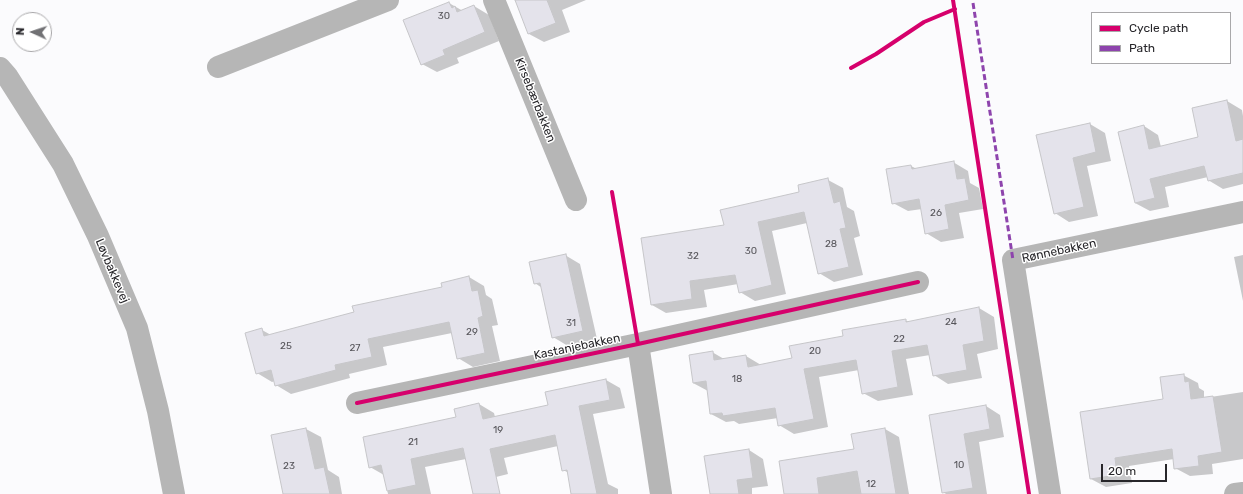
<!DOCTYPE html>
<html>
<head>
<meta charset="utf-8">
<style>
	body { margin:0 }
	#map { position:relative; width:1243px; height:494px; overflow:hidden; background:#fbfbfd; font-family:Rubik,sans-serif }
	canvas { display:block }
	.legend { position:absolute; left:1091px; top:12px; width:140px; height:52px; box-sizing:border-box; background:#fff; border:1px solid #a9a8aa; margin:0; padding:5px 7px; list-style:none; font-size:12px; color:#27262a }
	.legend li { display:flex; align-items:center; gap:8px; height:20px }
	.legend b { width:20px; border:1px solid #a9a8aa }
	.north { position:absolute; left:12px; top:12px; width:40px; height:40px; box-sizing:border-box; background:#fff; border:1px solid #a9a8aa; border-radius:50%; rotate:273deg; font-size:11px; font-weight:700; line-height:16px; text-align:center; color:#27262a }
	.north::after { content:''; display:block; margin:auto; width:14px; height:18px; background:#717174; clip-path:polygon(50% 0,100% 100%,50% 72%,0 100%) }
	.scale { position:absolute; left:1101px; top:464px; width:66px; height:18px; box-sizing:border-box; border:2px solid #27262a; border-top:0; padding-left:5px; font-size:12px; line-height:14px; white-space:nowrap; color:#27262a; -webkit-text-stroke:3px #fff; paint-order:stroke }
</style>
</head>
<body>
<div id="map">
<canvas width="1243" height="494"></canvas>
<ul class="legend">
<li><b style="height:5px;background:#d6006c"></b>Cycle path</li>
<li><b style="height:5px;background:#8e44ad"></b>Path</li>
</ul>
<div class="north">N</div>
<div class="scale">20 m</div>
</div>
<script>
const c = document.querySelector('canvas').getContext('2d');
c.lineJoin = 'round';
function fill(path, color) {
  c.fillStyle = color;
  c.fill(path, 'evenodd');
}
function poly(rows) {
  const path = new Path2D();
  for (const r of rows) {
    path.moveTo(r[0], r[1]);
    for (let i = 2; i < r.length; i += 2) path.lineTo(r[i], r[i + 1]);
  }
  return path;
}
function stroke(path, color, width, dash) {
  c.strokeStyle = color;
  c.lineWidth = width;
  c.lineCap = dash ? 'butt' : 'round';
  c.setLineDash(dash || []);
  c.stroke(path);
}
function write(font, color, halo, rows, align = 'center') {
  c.font = font + ' Rubik,sans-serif';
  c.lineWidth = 3;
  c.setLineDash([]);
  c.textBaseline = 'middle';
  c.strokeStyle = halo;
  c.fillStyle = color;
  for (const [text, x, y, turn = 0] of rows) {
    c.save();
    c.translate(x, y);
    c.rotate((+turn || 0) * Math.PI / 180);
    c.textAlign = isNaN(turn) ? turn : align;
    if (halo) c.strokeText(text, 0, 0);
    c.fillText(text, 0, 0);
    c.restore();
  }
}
fill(poly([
	[516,0,586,0,562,10,570,32,544,42,529,34],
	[449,3,463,11,474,6,489,15,499,41,457,58,459,63,437,72,422,64],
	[1227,101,1242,110,1243,116,1243,184,1223,189,1208,180,1208,177,1165,187,1169,207,1150,211,1135,203,1144,126,1158,135,1161,147,1199,138],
	[1090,124,1105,133,1111,161,1087,166,1098,216,1069,222,1055,213,1037,136],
	[953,162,968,171,970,183,979,188,983,209,959,213,964,238,941,242,926,233,922,209,908,211,893,203,887,170,911,166,917,169],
	[828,180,843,188,847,207,854,211,860,236,854,238,863,275,834,282,819,273,807,223,772,231,786,294,755,301,740,292,738,284,704,290,707,307,666,313,652,305,725,226,800,193],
	[565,255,580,264,597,339,568,346,553,337,542,288,535,283],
	[1243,255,1243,301,1234,257],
	[469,277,484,286,486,295,492,299,498,325,492,326,500,361,473,367,458,358,452,333,383,347,387,365,349,374,350,378,291,394,276,385,275,381,272,382,257,373,262,330,271,335,443,288],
	[979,308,994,317,998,349,977,354,982,378,948,384,934,375,930,355,906,359,913,395,878,401,863,393,859,370,819,377,828,427,794,434,779,425,778,418,739,424,734,421,726,422,711,414,708,391,693,383,712,352,724,359,746,356,761,365,793,359,844,337,905,320,909,322],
	[1183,375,1198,383,1199,388,1204,391,1204,398,1243,392,1243,459,1212,464,1213,474,1190,476,1175,468,1174,459,1129,466,1132,483,1106,487,1091,479,1164,400],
	[606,380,620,388,625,408,593,414,608,484,618,489,618,494,572,494,569,473,563,470,558,446,504,458,508,474,484,480,466,459,425,467,431,494,388,494,384,475,370,467,457,418,479,404,494,413,495,417,549,406],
	[986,406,1000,415,1004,437,979,442,987,494,946,494,943,492,930,416],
	[306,429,321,437,328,470,339,477,342,494,284,494],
	[885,429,899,437,909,494,786,494,855,450],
	[749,450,763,459,768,486,752,488,752,494,711,494]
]), '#0003');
const building = poly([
	[515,0,547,0,556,23,528,34,515,0],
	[449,2,452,8,455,6,457,12,474,5,485,32,443,50,445,55,421,65,403,20,449,2],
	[1227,100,1236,141,1243,139,1243,173,1208,181,1204,166,1150,179,1155,198,1135,203,1118,132,1144,125,1149,149,1198,137,1192,108,1227,100],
	[1090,123,1096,152,1073,158,1084,207,1054,214,1036,135,1090,123],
	[954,161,957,179,965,178,969,200,945,205,949,229,925,234,919,199,892,204,886,169,911,165,912,169,954,161],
	[828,178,834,203,840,201,846,228,840,229,849,267,818,274,804,212,758,222,772,285,739,293,735,275,690,281,692,299,651,305,641,238,724,225,720,210,799,192,798,185,828,178],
	[566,254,583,331,552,338,540,283,534,284,529,262,566,254],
	[469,276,472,291,478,290,483,316,478,318,485,353,457,359,449,322,368,339,372,357,335,365,336,370,275,386,271,370,256,374,245,333,262,328,264,336,354,312,352,306,442,287,441,283,469,276],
	[979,307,984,341,963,345,967,370,933,376,927,345,892,351,898,387,862,394,856,360,804,369,814,419,778,426,775,408,723,416,722,413,710,414,706,381,693,383,689,355,713,351,714,360,746,355,748,367,792,358,789,346,843,336,842,330,906,319,906,322,979,307],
	[1184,374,1185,382,1189,381,1191,399,1213,396,1222,452,1198,456,1199,466,1174,469,1172,449,1115,458,1117,475,1090,479,1080,412,1163,399,1160,377,1184,374],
	[606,379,610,400,579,406,597,494,571,494,567,470,562,471,555,435,490,449,500,494,473,494,463,448,411,459,416,485,387,491,381,465,369,468,363,437,456,417,454,409,479,403,483,419,548,405,545,392,606,379],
	[986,405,990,429,964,434,973,488,942,493,929,415,986,405],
	[306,428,315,469,324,467,330,494,283,494,271,435,306,428],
	[885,428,896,494,861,494,857,471,817,478,819,494,784,494,779,461,854,449,851,434,885,428],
	[749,449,753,478,737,480,739,494,710,494,704,456,749,449]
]);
fill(building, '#e4e3eb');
stroke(building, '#c6c6c9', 1);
stroke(poly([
	[494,0,576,200],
	[218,67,388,0],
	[0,68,7,76,63,164,98,236,137,328,158,411,174,494],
	[638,344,661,494],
	[357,403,638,344,918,282],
	[1050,494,1013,260,1243,212],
	[1235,494,1243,493]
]), '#b6b6b6', 22);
stroke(poly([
	[973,3,1013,260]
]), '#8e44ad', 3, [6, 3]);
stroke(poly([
	[953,0,1029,494],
	[851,68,876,54,924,22,955,9],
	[612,192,638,344],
	[357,403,638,344,918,282]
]), '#d6006c', 4);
write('10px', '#56555a', null, [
	["30",444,16],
	["26",936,213],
	["28",831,244],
	["30",751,251],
	["32",693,256],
	["24",951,322],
	["31",571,323],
	["29",472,332],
	["22",899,339],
	["25",286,346],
	["27",355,348],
	["20",815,351],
	["18",737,379],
	["19",498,430],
	["21",413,442],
	["10",959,465],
	["23",289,466],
	["12",871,484]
]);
write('12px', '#27262a', '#fff', [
	["Kirsebærbakken",535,100,68],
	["Rønnebakken",1059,251,-12],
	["Løvbakkevej",112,271,67],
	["Kastanjebakken",577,347,-12]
]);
</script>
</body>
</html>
